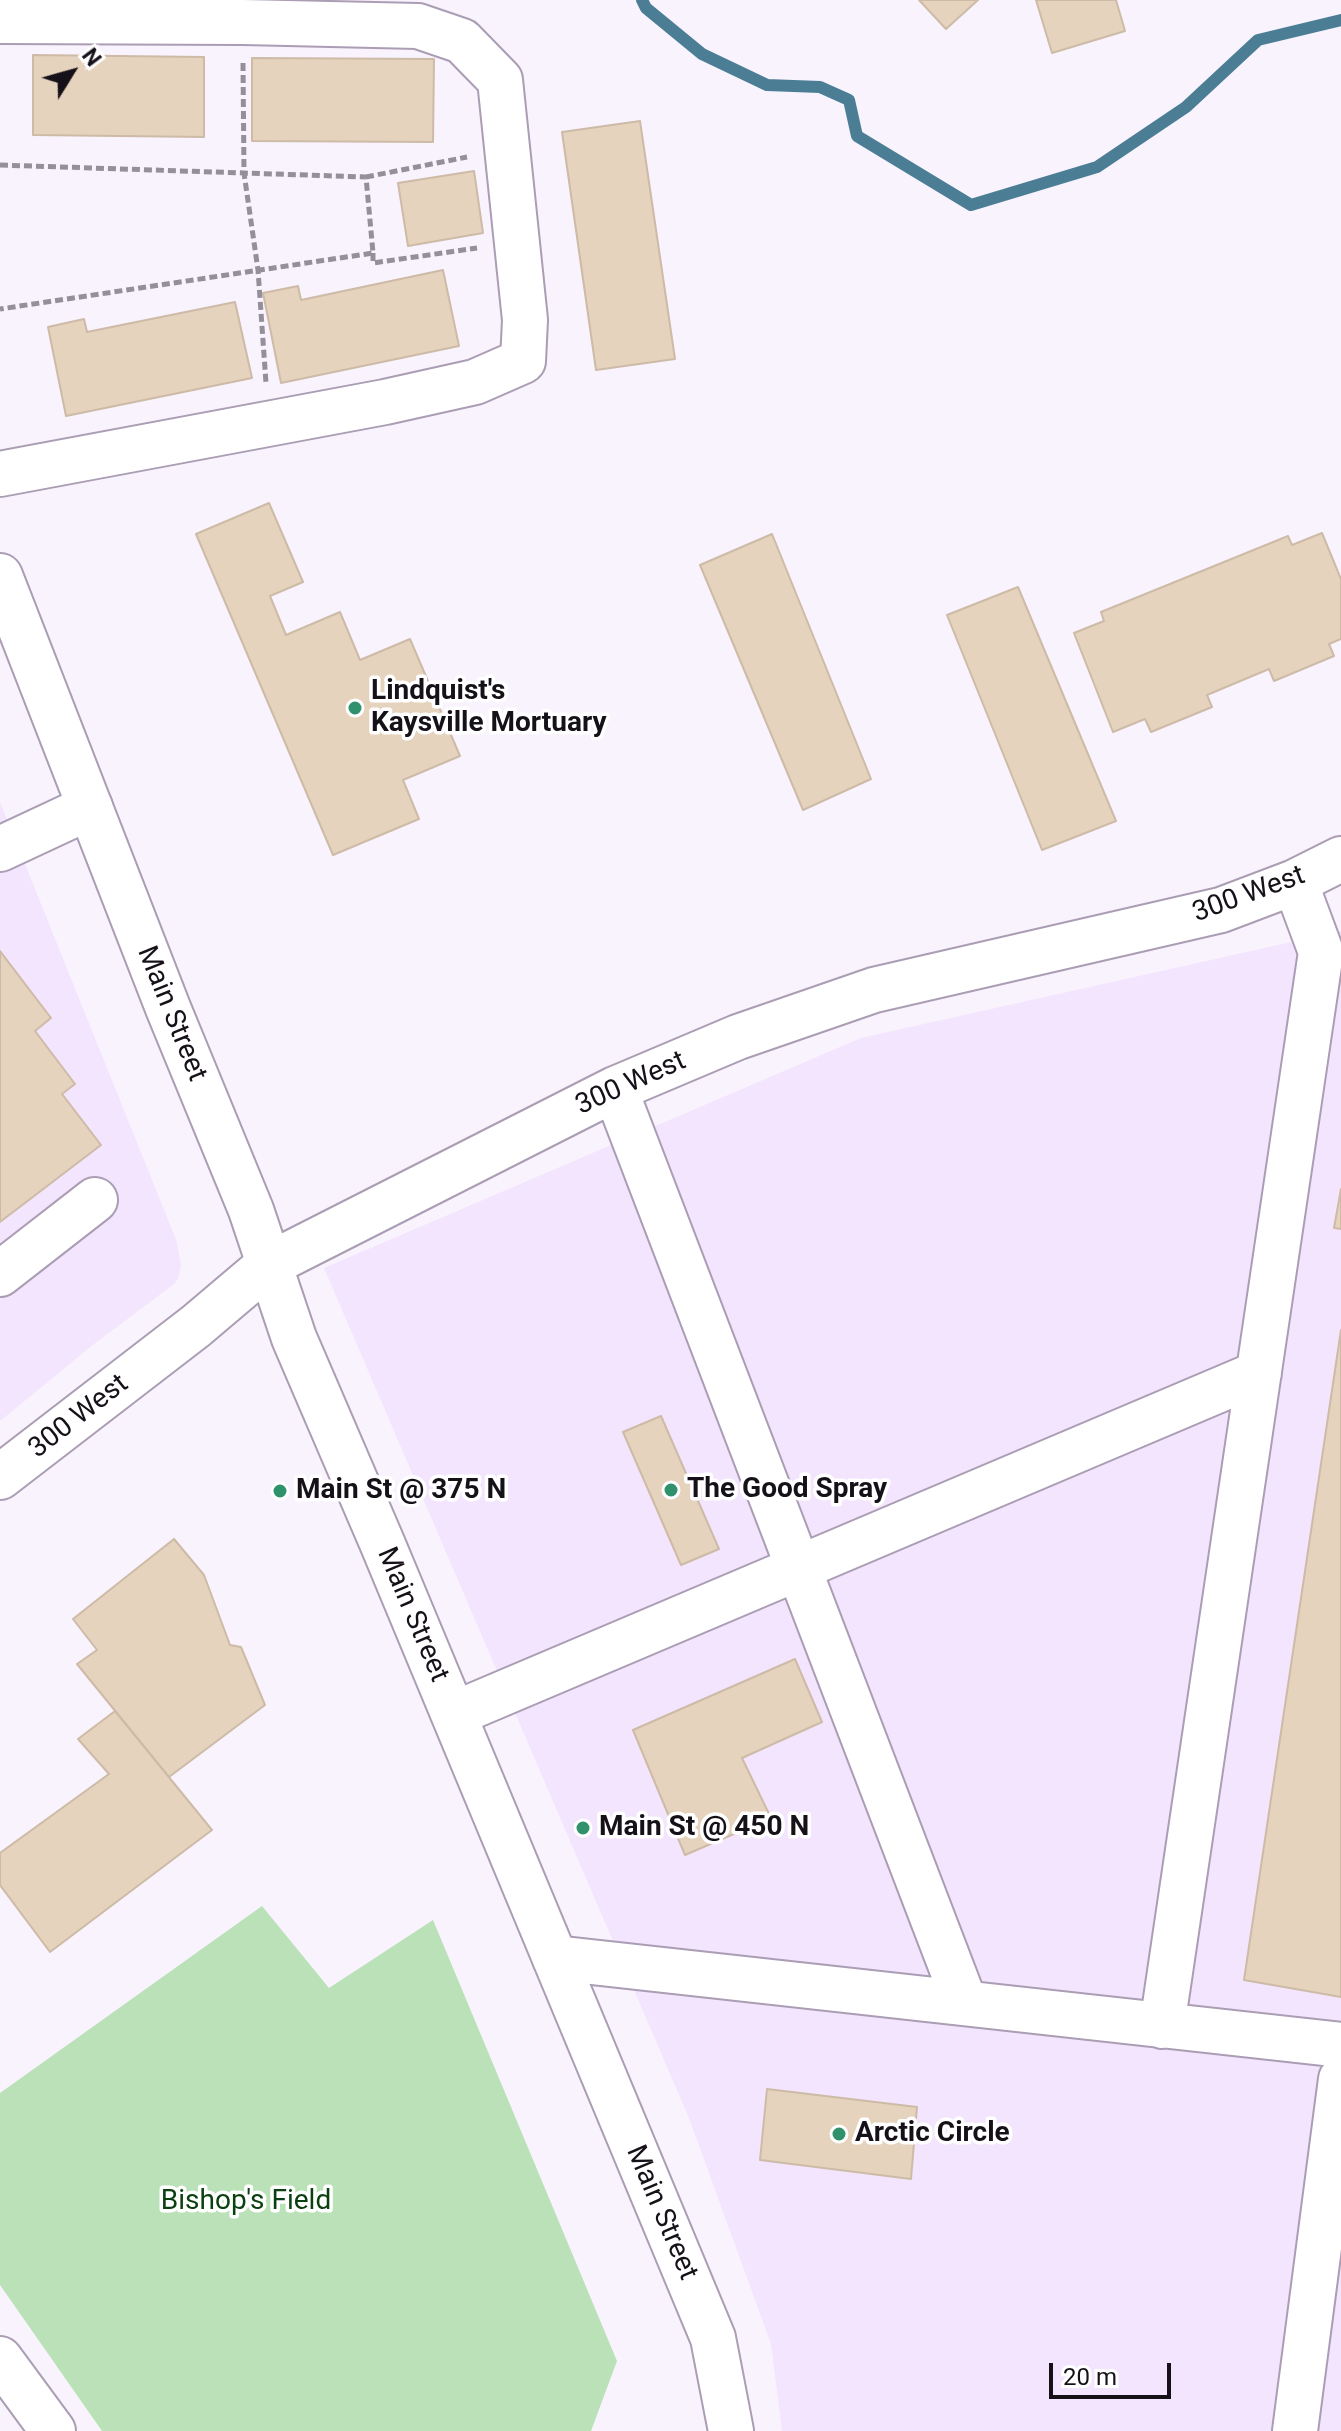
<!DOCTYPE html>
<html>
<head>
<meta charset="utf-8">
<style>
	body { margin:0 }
	#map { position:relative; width:1341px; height:2431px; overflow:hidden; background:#f9f3fd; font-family:Roboto,sans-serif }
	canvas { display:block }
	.north { position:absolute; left:32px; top:32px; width:80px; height:80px; -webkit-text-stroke:6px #fff; paint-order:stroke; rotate:53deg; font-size:22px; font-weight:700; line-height:32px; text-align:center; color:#161119 }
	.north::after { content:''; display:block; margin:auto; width:28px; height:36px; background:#161119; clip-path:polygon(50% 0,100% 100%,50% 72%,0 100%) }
	.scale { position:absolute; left:1049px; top:2363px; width:122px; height:36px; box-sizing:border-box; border:4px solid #161119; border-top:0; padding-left:10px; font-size:24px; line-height:28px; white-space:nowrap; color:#161119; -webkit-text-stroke:6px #fff; paint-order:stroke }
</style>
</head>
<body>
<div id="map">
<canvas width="1341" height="2431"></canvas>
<div class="north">N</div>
<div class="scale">20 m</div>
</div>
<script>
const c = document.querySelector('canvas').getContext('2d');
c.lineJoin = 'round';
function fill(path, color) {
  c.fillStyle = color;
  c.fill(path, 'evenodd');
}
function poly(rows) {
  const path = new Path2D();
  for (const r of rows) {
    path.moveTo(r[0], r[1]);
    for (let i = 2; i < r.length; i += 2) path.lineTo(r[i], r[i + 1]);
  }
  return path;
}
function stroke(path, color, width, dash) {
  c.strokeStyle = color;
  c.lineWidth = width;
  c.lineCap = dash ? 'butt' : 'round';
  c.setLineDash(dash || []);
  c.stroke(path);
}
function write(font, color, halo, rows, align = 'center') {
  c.font = font + ' Roboto,sans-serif';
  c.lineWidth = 7;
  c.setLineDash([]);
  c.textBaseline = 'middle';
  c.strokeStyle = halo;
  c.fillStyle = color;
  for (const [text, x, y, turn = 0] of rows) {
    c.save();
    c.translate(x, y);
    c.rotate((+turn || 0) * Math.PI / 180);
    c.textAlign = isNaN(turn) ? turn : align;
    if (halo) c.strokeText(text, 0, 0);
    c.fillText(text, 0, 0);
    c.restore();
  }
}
fill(poly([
	[0,802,177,1242,181,1266,178,1279,174,1284,94,1344,0,1421],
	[1341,931,1341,2431,782,2431,771,2344,689,2118,324,1268,861,1038]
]), '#f3e5fd');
fill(poly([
	[262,1906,329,1988,433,1920,617,2361,591,2431,102,2431,0,2285,0,2093]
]), '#bae1b8');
stroke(poly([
	[642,0,646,8,702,54,767,85,820,87,849,100,857,136,971,205,1097,167,1186,107,1258,40,1341,20]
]), '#4b7e95', 12);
const building = poly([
	[919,0,978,0,946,29,919,0],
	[1036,0,1116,0,1125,31,1052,53,1036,0],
	[33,55,204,57,204,137,33,135,33,55],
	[252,58,434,59,433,142,252,141,252,58],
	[640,121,675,359,596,370,562,132,640,121],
	[474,171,483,233,408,246,398,183,474,171],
	[443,270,459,346,281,383,263,293,298,286,301,300,443,270],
	[235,302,252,378,66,416,48,327,84,319,87,332,235,302],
	[269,503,303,582,270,596,286,635,340,612,360,660,410,639,460,756,403,780,419,819,333,855,196,534,269,503],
	[1322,533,1341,579,1341,639,1329,644,1334,656,1274,681,1269,669,1207,695,1212,707,1151,732,1145,719,1113,732,1074,633,1104,621,1101,612,1288,536,1292,545,1322,533],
	[772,534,871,779,803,810,700,565,772,534],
	[1018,587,1116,821,1042,850,947,615,1018,587],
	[0,951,51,1018,35,1031,75,1084,62,1094,101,1145,0,1222,0,951],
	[1341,1189,1341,1229,1334,1228,1341,1189],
	[1341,1330,1341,1997,1244,1980,1341,1330],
	[661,1416,719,1549,681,1565,623,1432,661,1416],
	[174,1539,204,1575,230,1645,241,1647,265,1705,169,1777,77,1664,97,1650,73,1619,174,1539],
	[795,1659,822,1722,742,1758,771,1818,685,1855,633,1730,795,1659],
	[115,1711,212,1830,50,1952,0,1885,0,1853,109,1774,78,1739,115,1711],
	[767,2089,917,2107,911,2179,760,2160,767,2089]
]);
fill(building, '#e5d3be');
stroke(building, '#cdbba7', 2);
const minor = poly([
	[0,21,243,22,418,26,462,41,500,80,525,320,523,361,475,382,385,402,0,474],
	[0,849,90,807],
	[615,1089,965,2003],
	[0,1274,95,1200],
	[0,1477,196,1326,268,1265,615,1089,738,1037,874,990,1221,910,1295,882,1341,859],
	[454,1714,1259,1373],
	[555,1958,1341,2045],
	[1162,2026,1321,952,1295,882],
	[0,2359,53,2431],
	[1295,2431,1341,2079]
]);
const major = poly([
	[0,576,168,1008,251,1210,294,1338,383,1545,713,2338,731,2431]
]);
stroke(minor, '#aa9db4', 48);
stroke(major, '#aa9db4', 48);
stroke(poly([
	[243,63,244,173,258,270,266,383],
	[0,165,366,177,373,253,0,309],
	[366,177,467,157],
	[373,253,373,263,477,248]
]), '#948f98', 5, [8, 4]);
stroke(minor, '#fff', 44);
stroke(major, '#fff', 44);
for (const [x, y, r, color] of [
	[355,708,8,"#2f926c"],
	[671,1490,8,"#2f926c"],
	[280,1491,8,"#2f926c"],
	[583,1828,8,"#2f926c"],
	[839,2134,8,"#2f926c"]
]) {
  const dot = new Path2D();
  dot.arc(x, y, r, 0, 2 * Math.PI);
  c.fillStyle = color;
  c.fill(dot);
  stroke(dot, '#fff', 3);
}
write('bold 28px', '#161119', '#fff', [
	["Lindquist's",371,692],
	["Kaysville Mortuary",371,724],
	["The Good Spray",687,1490],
	["Main St @ 375 N",296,1491],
	["Main St @ 450 N",599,1828],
	["Arctic Circle",855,2134]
], 'left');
write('28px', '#161119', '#fff', [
	["300 West",1249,895,-20],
	["Main Street",171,1014,68],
	["300 West",631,1084,-24],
	["300 West",79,1417,-38],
	["Main Street",412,1615,67],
	["Main Street",661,2213,67]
]);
write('28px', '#0c4011', '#fff', [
	["Bishop's Field",246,2202]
]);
</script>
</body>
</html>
